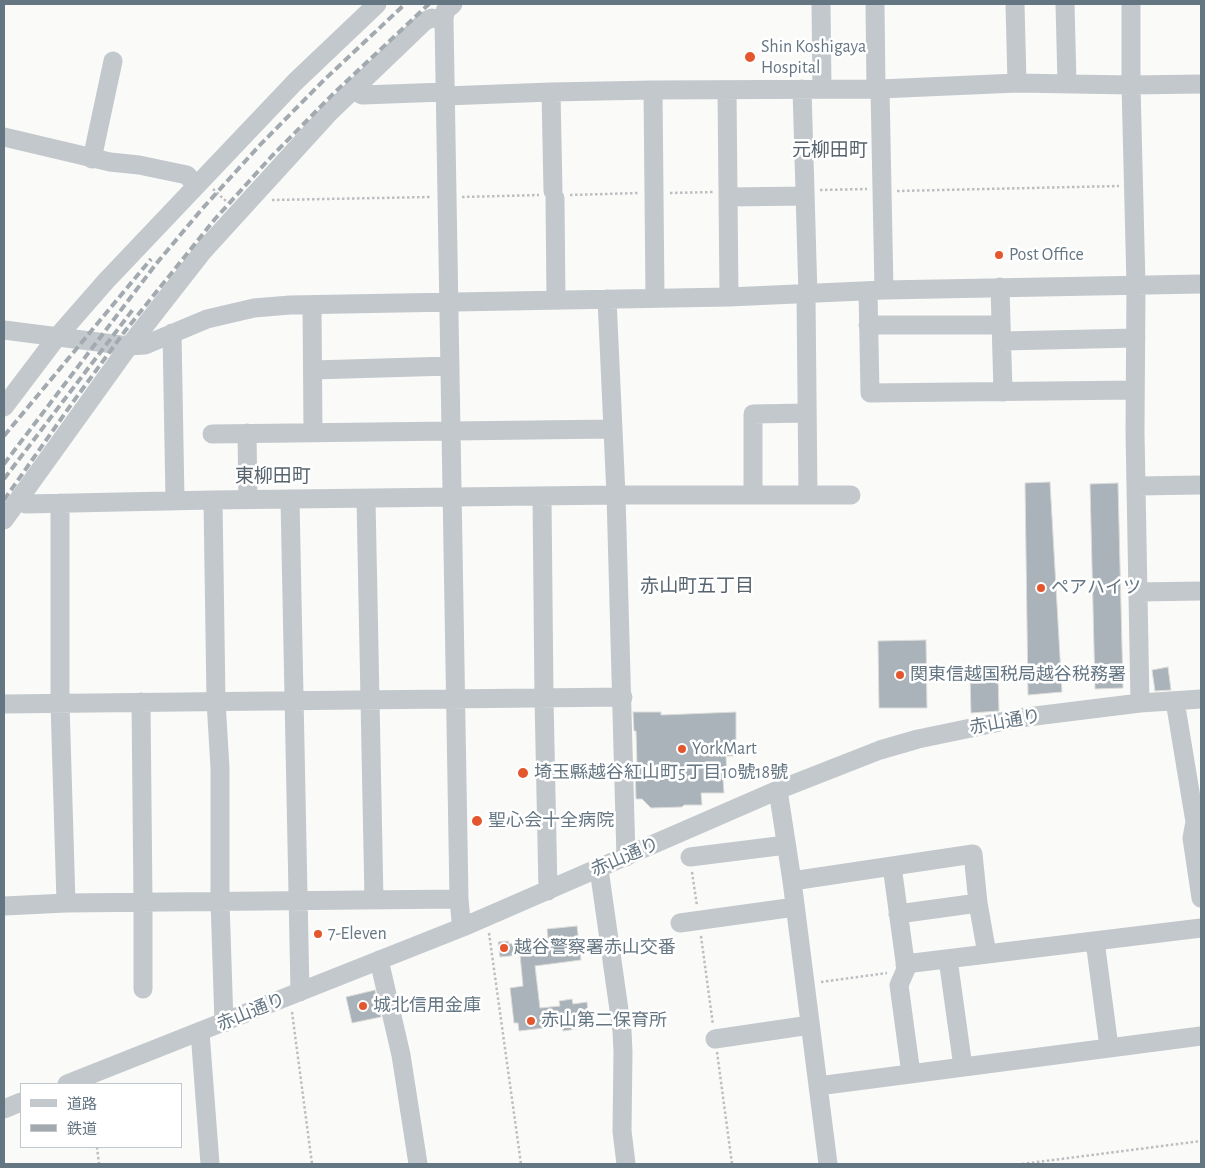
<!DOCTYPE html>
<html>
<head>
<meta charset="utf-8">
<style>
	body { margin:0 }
	#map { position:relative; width:1205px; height:1168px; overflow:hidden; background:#fafaf8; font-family:"Alegreya Sans","Noto Sans JP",sans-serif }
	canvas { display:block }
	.frame { position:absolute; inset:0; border:5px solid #657683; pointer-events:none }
	.legend { position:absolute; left:20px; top:1083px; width:162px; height:65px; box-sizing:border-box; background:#fff; border:1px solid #c1c8cd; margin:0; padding:6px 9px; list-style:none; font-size:15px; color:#657683 }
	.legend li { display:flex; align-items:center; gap:10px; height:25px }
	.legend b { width:25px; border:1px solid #c1c8cd }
</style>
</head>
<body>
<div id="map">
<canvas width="1205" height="1168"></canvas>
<div class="frame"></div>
<ul class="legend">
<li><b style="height:6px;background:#c3c8cc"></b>道路</li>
<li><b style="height:6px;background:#a2aab0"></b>鉄道</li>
</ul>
</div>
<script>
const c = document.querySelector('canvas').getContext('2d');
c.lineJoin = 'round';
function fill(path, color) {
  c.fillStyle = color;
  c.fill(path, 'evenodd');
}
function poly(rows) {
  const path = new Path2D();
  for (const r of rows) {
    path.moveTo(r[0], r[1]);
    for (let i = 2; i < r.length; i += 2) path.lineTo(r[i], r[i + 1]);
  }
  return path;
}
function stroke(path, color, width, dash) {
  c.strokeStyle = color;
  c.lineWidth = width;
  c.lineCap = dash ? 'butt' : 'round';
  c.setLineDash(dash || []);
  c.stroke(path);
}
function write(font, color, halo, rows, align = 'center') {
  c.font = font + ' "Alegreya Sans","Noto Sans JP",sans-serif';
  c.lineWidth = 5;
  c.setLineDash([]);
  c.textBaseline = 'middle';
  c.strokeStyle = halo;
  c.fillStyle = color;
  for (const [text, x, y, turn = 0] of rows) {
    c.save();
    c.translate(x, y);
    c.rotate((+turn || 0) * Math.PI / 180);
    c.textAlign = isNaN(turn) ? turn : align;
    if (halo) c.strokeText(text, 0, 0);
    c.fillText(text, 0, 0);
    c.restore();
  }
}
const building = poly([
	[1050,482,1062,692,1028,695,1025,483,1050,482],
	[1118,483,1123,688,1095,689,1090,484,1118,483],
	[926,640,927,708,879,708,878,641,926,640],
	[1168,667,1171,690,1155,691,1152,670,1168,667],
	[970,676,998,676,999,711,971,713,970,676],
	[633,712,661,712,661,715,736,712,736,756,726,756,727,779,723,779,724,793,701,793,702,805,684,805,682,807,651,808,642,799,636,799,635,764,637,764,636,731,634,731,633,712],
	[577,926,581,960,535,966,540,1008,560,1006,559,1001,572,999,573,1004,587,1002,589,1022,576,1024,577,1029,563,1031,562,1026,519,1031,518,1023,514,1023,510,988,523,986,520,955,500,957,498,942,508,941,509,944,548,939,547,929,577,926],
	[375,990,381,1017,352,1023,346,997,375,990]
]);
fill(building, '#aab3b9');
stroke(building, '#dcdcda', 1);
stroke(poly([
	[213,189,227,202],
	[820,190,867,189],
	[897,191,1119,186],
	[670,193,714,192],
	[570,195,639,193],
	[462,197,539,195],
	[272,200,431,197],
	[692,872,697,906],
	[489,933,521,1164],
	[701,936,713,1025],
	[821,982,887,973],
	[292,1012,312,1164],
	[717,1052,732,1164],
	[97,1147,99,1164],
	[1022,1164,1201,1141]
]), '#bbbfc2', 2.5, [2.5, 2.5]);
stroke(poly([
	[453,4,445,11,444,20,459,899,461,921,463,927],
	[821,4,822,89],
	[875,4,876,89],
	[1015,4,1017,83],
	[1065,4,1067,83],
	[1131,4,1131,85,1136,285,1135,432,1140,703],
	[802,89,808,295],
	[880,89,884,290],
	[353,90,362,95,445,92],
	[727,90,729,297],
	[551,92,553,191],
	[445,96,551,92,653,90],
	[4,137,110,162,139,165,187,175,196,186],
	[92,159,113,61],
	[728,197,805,196],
	[555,198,556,300],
	[1000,287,1003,392],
	[868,291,870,393,1135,390],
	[806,295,808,495],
	[655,298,653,90,880,89,1017,83,1131,85,1201,84],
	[607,299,616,495,626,857],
	[312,305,313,432],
	[868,325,1001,325],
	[4,330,129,346,145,345,207,319,254,308,290,305,729,297,884,290,1201,284],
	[172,333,175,500],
	[1002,341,1136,338],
	[313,370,450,366],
	[4,407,57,337,106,281,295,82,377,4],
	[247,433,248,499],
	[212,434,613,429],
	[1137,486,1201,485],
	[753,494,753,414,807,413],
	[20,497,26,504,213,500,616,495,851,495],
	[542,497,544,698,548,891],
	[290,499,300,992],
	[366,499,374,900],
	[213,500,216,701,220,768,220,901,224,1023],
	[60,503,60,703,66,903],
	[4,520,129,346,204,250,328,114,353,90,425,21,432,18,444,20],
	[1138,592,1201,591],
	[1175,701,1195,822,1192,838,1201,898],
	[141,702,143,902,143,989],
	[4,704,623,697],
	[778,790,792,881,828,1164],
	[690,857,786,845],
	[892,866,906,969,899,985,911,1074],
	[599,869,622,1031,623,1052,622,1131,626,1164],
	[792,881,973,854,978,903,987,954],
	[4,906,66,903,459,899],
	[898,914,978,903],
	[680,923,795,907],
	[1095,941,1109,1047],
	[948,959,963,1067],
	[379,960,401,1055,418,1164],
	[905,964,1201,928],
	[200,1032,210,1164],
	[715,1039,810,1025],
	[67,1084,463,927,778,790,880,750,918,739,1019,718,1140,703,1201,699],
	[818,1086,1201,1036],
	[4,1109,21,1102]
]), '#c3c8cc', 19);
stroke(poly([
	[4,436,151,259],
	[4,464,156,264,202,209,259,146,323,81,405,4],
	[4,479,134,308],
	[4,500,73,402,125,331,215,219,271,157,334,93,429,4]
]), '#a2aab0', 4, [8, 4]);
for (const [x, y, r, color] of [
	[750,57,6,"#e4572e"],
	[999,255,5,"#e4572e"],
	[1041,588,5,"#e4572e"],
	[900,675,5,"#e4572e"],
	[682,749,5,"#e4572e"],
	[523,773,6,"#e4572e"],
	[477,821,6,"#e4572e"],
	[318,934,5,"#e4572e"],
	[504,948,5,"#e4572e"],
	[363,1006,5,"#e4572e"],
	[531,1021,5,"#e4572e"]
]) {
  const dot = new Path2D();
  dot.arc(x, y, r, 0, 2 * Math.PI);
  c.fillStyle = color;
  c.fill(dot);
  stroke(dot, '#fff', 2);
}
write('18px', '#657683', '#fff', [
	["Shin Koshigaya",761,47],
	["Hospital",761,68],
	["Post Office",1009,255],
	["ペアハイツ",1051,588],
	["関東信越国税局越谷税務署",910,675],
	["YorkMart",692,749],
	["埼玉縣越谷紅山町5丁目10號18號",534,773],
	["聖心会十全病院",488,821],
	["7-Eleven",328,934],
	["越谷警察署赤山交番",514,948],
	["城北信用金庫",373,1006],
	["赤山第二保育所",541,1021]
], 'left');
write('18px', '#657683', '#fff', [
	["赤山通り",1005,722,-10],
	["赤山通り",625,857,-23],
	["赤山通り",251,1012,-22]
]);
write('19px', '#57646e', '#fff', [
	["元柳田町",830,150],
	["東柳田町",273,476],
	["赤山町五丁目",697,586]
]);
</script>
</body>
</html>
